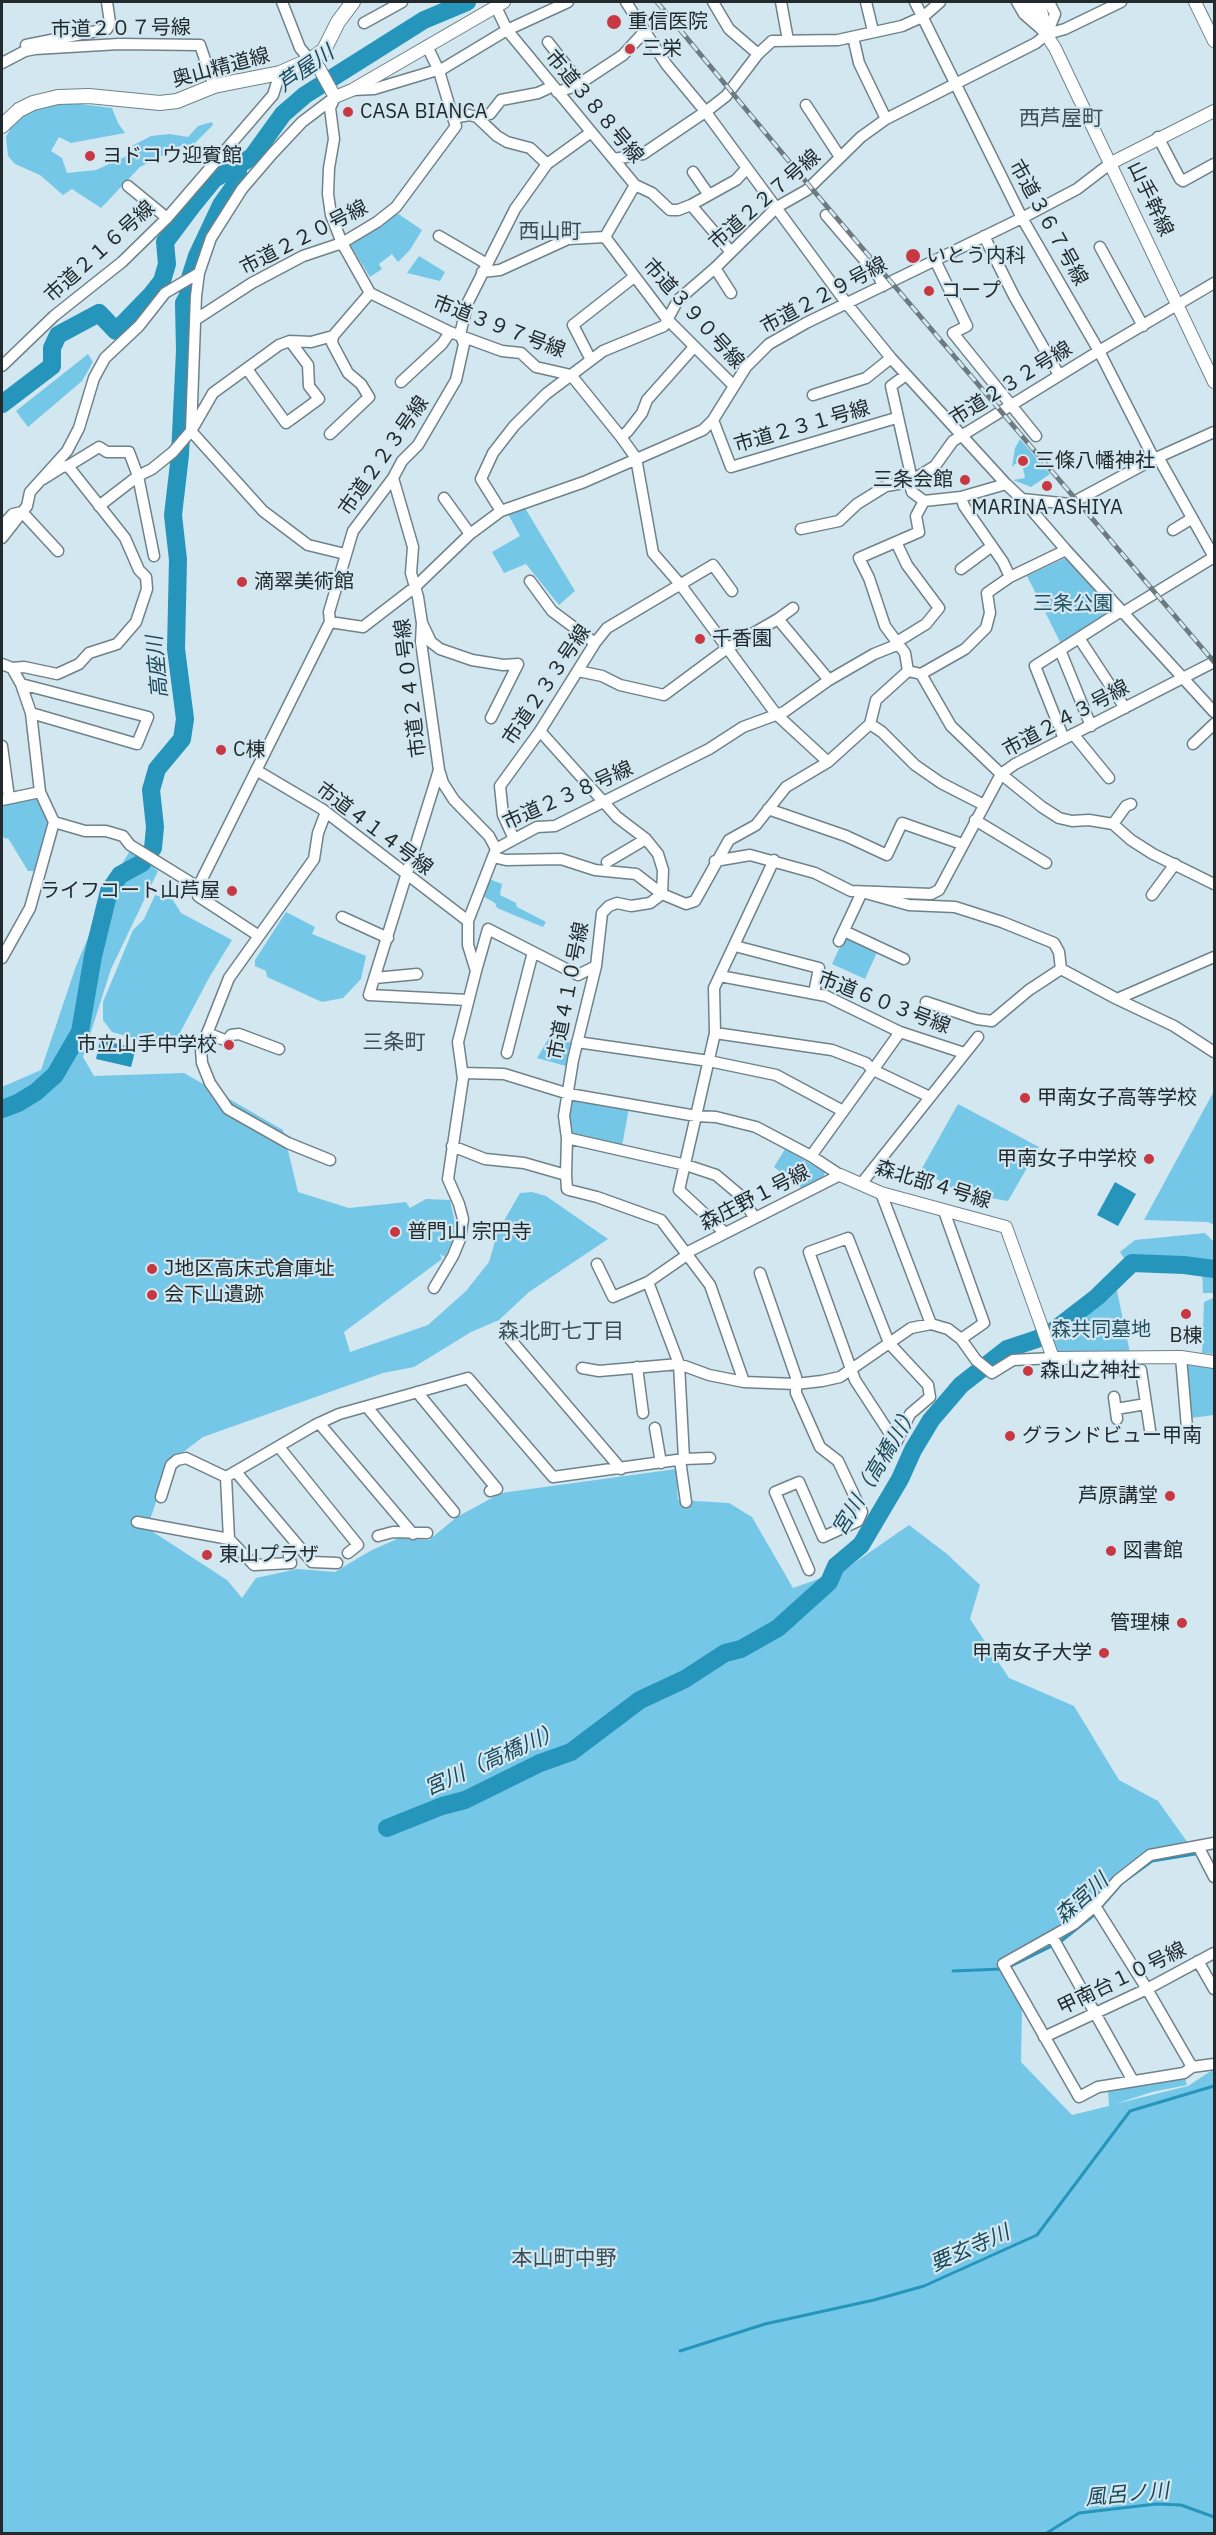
<!DOCTYPE html>
<html>
<head>
<meta charset="utf-8">
<style>
	body { margin:0 }
	#map { position:relative; width:1216px; height:2535px; overflow:hidden; background:#d2e7f0; font-family:"IBM Plex Sans",sans-serif }
	canvas { display:block }
	.frame { position:absolute; inset:0; border:3px solid #222a2d; pointer-events:none }
</style>
</head>
<body>
<div id="map">
<canvas width="1216" height="2535"></canvas>
<div class="frame"></div>
</div>
<script>
const c = document.querySelector('canvas').getContext('2d');
c.lineJoin = 'round';
function fill(path, color) {
  c.fillStyle = color;
  c.fill(path, 'evenodd');
}
function poly(rows) {
  const path = new Path2D();
  for (const r of rows) {
    path.moveTo(r[0], r[1]);
    for (let i = 2; i < r.length; i += 2) path.lineTo(r[i], r[i + 1]);
  }
  return path;
}
function stroke(path, color, width, dash) {
  c.strokeStyle = color;
  c.lineWidth = width;
  c.lineCap = dash ? 'butt' : 'round';
  c.setLineDash(dash || []);
  c.stroke(path);
}
function write(font, color, halo, rows, align = 'center') {
  c.font = font + ' "IBM Plex Sans","Noto Sans JP",sans-serif';
  c.lineWidth = 4.5;
  c.setLineDash([]);
  c.textBaseline = 'middle';
  c.strokeStyle = halo;
  c.fillStyle = color;
  for (const [text, x, y, turn = 0] of rows) {
    c.save();
    c.translate(x, y);
    c.rotate((+turn || 0) * Math.PI / 180);
    c.textAlign = isNaN(turn) ? turn : align;
    if (halo) c.strokeText(text, 0, 0);
    c.fillText(text, 0, 0);
    c.restore();
  }
}
fill(poly([
	[56,101,112,108,118,123,125,133,71,143,59,137,51,151,62,158,67,173,96,170,129,155,130,147,151,136,170,134,188,137,198,126,212,122,213,125,193,145,174,147,162,156,140,167,101,208,72,189,63,195,40,175,15,164,8,156,6,137,16,118],
	[397,213,422,230,410,250,398,262,392,254,379,264,382,269,370,277,349,243],
	[419,256,445,272,440,281,407,273],
	[88,354,93,362,82,381,28,427,16,411],
	[1020,439,1050,474,1031,487,1013,480,1025,478,1022,463,1015,464,1012,467,1015,448],
	[525,508,575,591,559,605,526,564,504,573,492,552,520,536,508,514],
	[1063,559,1069,559,1117,611,1062,646,1027,576],
	[37,799,49,818,34,871,28,871,8,838,5,839,2,834,2,804],
	[131,849,158,871,111,969,83,1057,94,1076,184,1073,283,1130,298,1192,349,1208,406,1202,410,1208,426,1199,450,1200,455,1223,454,1238,445,1257,440,1254,442,1259,344,1332,350,1352,428,1325,466,1291,489,1262,498,1231,520,1193,532,1192,546,1196,608,1239,529,1292,499,1320,471,1332,414,1367,383,1373,203,1437,170,1462,147,1528,227,1580,242,1598,256,1578,297,1569,335,1572,370,1551,399,1538,429,1540,457,1517,501,1493,676,1469,678,1500,729,1503,752,1517,793,1588,844,1570,909,1525,947,1554,980,1585,970,1619,1009,1678,1074,1706,1119,1780,1158,1801,1188,1843,1149,1850,1113,1877,1074,1918,996,1962,1022,2008,1021,2062,1072,2115,1109,2106,1108,2090,1185,2078,1187,2085,1152,2092,1115,2104,1188,2086,1214,2069,1214,2533,2,2533,2,1087,41,1070,76,966,112,881],
	[489,879,502,884,500,895,516,903,517,907,546,922,543,927,497,908,495,903,483,896],
	[155,895,173,900,181,913,232,940,210,976,174,1044,169,1048,112,1032,103,1020,103,1002,133,930,144,919],
	[286,912,315,927,312,934,366,956,361,979,343,998,322,1002,267,977,266,971,255,966,255,960],
	[846,934,878,950,865,979,832,964],
	[550,1036,572,1043,566,1066,537,1058],
	[1214,1091,1214,1225,1208,1222,1144,1220],
	[571,1096,629,1108,622,1146,571,1135,568,1115],
	[958,1104,1039,1147,1008,1201,961,1193,921,1170],
	[785,1149,825,1172,823,1179,803,1189,774,1167],
	[1205,1233,1214,1242,1214,1293,1203,1293,1202,1270,1131,1269,1120,1252,1135,1240],
	[1116,1286,1130,1353,1062,1353,1055,1350,1052,1339,1075,1322],
	[1213,1298,1214,1299,1214,1354,1202,1353,1204,1302],
	[1185,1361,1214,1366,1214,1415,1191,1418]
]), '#75c7e8');
fill(poly([
	[100,1040,136,1048,131,1067,96,1059],
	[1115,1182,1136,1194,1118,1226,1097,1215]
]), '#2695bb');
stroke(poly([
	[1060,1942,1094,1915,1122,1883,1152,1861,1195,1854],
	[1009,1967,1054,1945],
	[953,1971,1002,1969],
	[680,2351,765,2324,874,2300,924,2286,1037,2235,1130,2111,1214,2086],
	[1045,2534,1079,2513,1156,2504,1181,2505,1214,2517]
]), '#2695bb', 3);
stroke(poly([
	[2,404,52,366,52,348,58,335,99,313,116,331,151,295,162,281,167,264,165,242,192,206,214,179,252,157,283,114,305,95,424,20,467,2],
	[2,1109,18,1103,36,1092,55,1075,80,1032,93,956,109,891,120,875,142,863,153,848,155,827,151,790,157,769,182,739,185,719,176,649,178,560,173,515,180,455,185,351,184,303,188,296,189,281,197,256,221,205,238,181,238,165],
	[387,1828,442,1806,465,1800,540,1763,571,1752,640,1700,685,1679,725,1653,741,1649,778,1628,829,1582,836,1566,861,1545,900,1479,913,1450,931,1420,961,1385,1007,1349,1037,1339,1053,1331,1097,1297,1132,1263,1184,1265,1214,1269]
]), '#2695bb', 18);
const minor = poly([
	[282,2,300,48,310,60],
	[626,2,666,64,705,111,847,304,891,358,1006,484,1022,499,1066,550,1214,712],
	[713,2,729,29,758,54],
	[781,2,788,40],
	[866,2,873,31],
	[915,2,1022,218,1099,351,1154,459],
	[1017,2,1024,14,1047,34,1055,14,1049,2],
	[496,7,507,30,635,185,652,193,670,210,678,210,691,205,731,252],
	[364,23,402,2],
	[853,37,859,63,886,119],
	[548,42,580,83],
	[26,45,107,29,110,23,107,2],
	[427,46,439,71,453,118,469,115,477,117,497,136,507,142,530,148,547,164],
	[2,63,25,51,35,49,119,44,200,45,214,86],
	[352,90,374,89,434,71,439,71,507,30,568,2],
	[557,92,576,86,623,55,645,31],
	[335,97,330,108,334,139,329,168,328,194,331,215,342,243,370,293,450,332,502,351,521,353,536,367,571,375,621,437,636,458,653,553,680,584,776,714,828,762],
	[335,97,302,122,272,154,242,189,211,238,199,273,196,296,191,431,263,511,308,545,345,554],
	[806,105,840,157],
	[477,117,490,114,501,100,538,93,553,86],
	[1158,137,1180,179,1183,181,1214,164],
	[614,159,643,154,708,110,726,96,758,54,772,41,838,40,902,26,924,16,940,2],
	[693,172,709,195],
	[128,186,167,218],
	[691,205,736,180,747,168],
	[826,215,879,277,883,286],
	[439,236,487,264],
	[984,236,1014,296,1059,375],
	[605,237,667,319,733,385],
	[605,237,635,185],
	[1100,247,1143,326],
	[935,260,967,326,953,333,1036,436],
	[715,268,731,293],
	[482,272,500,270,568,239,605,237],
	[195,320,252,283,303,256,342,243,377,222,396,207,456,126,453,118],
	[591,360,573,325,634,277],
	[2,366,54,316,122,262,167,218,273,95,280,73],
	[247,369,286,423,319,399,309,386,308,365,290,341],
	[906,375,891,386,911,475,909,482,912,492,924,501],
	[401,382,442,344,450,332],
	[813,395,866,378,891,358],
	[713,420,731,467,896,418],
	[330,434,369,397,361,384,348,373,332,343,333,336],
	[621,437,628,431,642,413,647,400,694,347],
	[1158,457,1214,557],
	[68,466,99,447,107,452,129,452,138,476,152,469,173,452,191,431,213,393,279,345,290,341,311,342,333,336,370,293],
	[138,476,154,556],
	[393,478,413,547,411,573,418,597,422,623,421,642,439,770,369,995,468,1000],
	[1006,484,961,497,924,501,916,516,919,532,859,558,869,578,885,626,905,653,908,671,921,674,951,726,1001,774,1042,807,1059,818,1072,821,1089,820,1113,824,1131,840,1153,854,1214,884],
	[961,497,964,506,1003,562,1010,577],
	[444,498,470,534],
	[1022,499,1070,504,1154,459,1214,432],
	[99,506,138,476],
	[501,511,481,479,493,453,514,426,546,394,603,351,664,326,678,300,715,268,777,207,807,190,861,137,886,119,1036,43,1047,34,1065,29,1121,2],
	[2,526,13,514,22,512,58,551],
	[801,529,839,521,857,504,886,486,909,482,935,466,953,441,1099,351,1214,283],
	[1173,530,1191,519],
	[2,538,27,506,30,492,67,451,79,428,94,378,105,358,139,326,165,293,199,273],
	[961,569,992,546],
	[530,581,552,611,595,643],
	[778,619,829,680],
	[330,622,363,627,415,587,470,534,501,511,584,482,703,430,713,420,746,367,769,344,806,323,1022,218,1077,189,1111,163],
	[422,623,431,642,440,649,472,660,503,665,518,664,491,718],
	[1079,638,1125,708],
	[1060,650,1091,726],
	[2,664,12,668,21,684,31,713,40,792,54,822,30,908,2,958],
	[12,668,24,667,57,674,79,664,89,653,117,644,136,622,147,589,146,577,139,570,125,538,68,466,62,467,43,479],
	[578,671,602,676,620,685,664,695,726,649,778,619,793,608],
	[921,674,965,649,986,628,990,613,987,593,1010,577,1066,550],
	[21,684,148,717,137,744,31,713],
	[870,724,882,732,915,765,941,783,984,805],
	[540,731,617,817,646,839,658,854,663,870,662,894,650,903,631,906,617,903,609,906,602,913,596,966,573,1060,564,1116,567,1138,566,1175],
	[1073,734,1109,778],
	[1064,739,1035,666,1118,613,1124,612,1214,557],
	[1193,744,1214,724],
	[2,746,9,798],
	[256,770,322,809,468,921],
	[439,770,443,783,454,800,489,836,496,849],
	[2,800,40,792],
	[768,809,846,836,887,855,902,823,962,844],
	[326,812,318,833,314,859,229,978,201,1049,202,1063,210,1083,228,1109,288,1143,330,1160],
	[975,820,1046,863],
	[54,822,85,831,106,831,123,836,130,845,198,887,198,896,259,936],
	[1113,824,1126,806,1131,804],
	[514,839,503,815,500,786,540,731,595,643,607,628,713,565,732,591],
	[493,857,506,860,561,859,595,870,636,874,662,894,686,904,695,901,729,840,756,825,786,787,828,762,870,724,876,700,908,671],
	[715,861,750,855,815,873,851,891,931,894,939,890,1001,774,1015,764,1214,662],
	[607,862,646,839],
	[198,887,330,622,329,612,353,531,393,478,402,461,418,445,456,380,464,344,460,334,468,302,515,209,547,164,590,133],
	[1152,895,1175,864],
	[342,917,388,938],
	[844,931,904,959],
	[839,941,862,892,909,905,955,907,1002,922,1054,943,1059,952,1061,969],
	[735,946,819,968,814,993],
	[476,971,488,929,578,975,596,966],
	[720,976,826,996,900,1032,964,1053],
	[375,978,417,974],
	[1117,999,1174,1026,1214,1052],
	[926,1002,977,1019,992,1021,1029,990,1061,969,1117,999,1214,957],
	[207,1033,227,1041,231,1035,239,1034,279,1049],
	[715,1033,832,1050,866,1063,873,1070,900,1032],
	[577,1042,709,1061,776,1075,843,1111],
	[507,1053,533,952],
	[462,1073,504,1074,569,1094,696,1116,716,1117,756,1127,811,1156,840,1175,686,1253],
	[567,1138,686,1165,716,1175,741,1196,754,1217],
	[452,1146,485,1159,524,1163,566,1175,567,1189,569,1190,597,1197,661,1220,710,1285,744,1382],
	[811,1156,873,1070,930,1097],
	[861,1184,978,1037],
	[881,1193,931,1324],
	[944,1211,984,1323,961,1339],
	[724,1232,679,1190,715,1033,714,988,774,860],
	[848,1238,889,1343,928,1385,930,1397,910,1414,896,1443,855,1380,809,1252,848,1238],
	[597,1264,613,1297,648,1282,687,1255],
	[760,1273,796,1377,796,1393,820,1447,838,1461,862,1512,858,1521,823,1537,799,1482,775,1492,809,1570],
	[434,1288,453,1256,460,1239,463,1219,459,1204,448,1179,463,1078,458,1042,476,971,468,945,468,921,496,849,537,827,555,826,709,749,743,727,784,712,829,680,874,654,899,644,900,640,926,624,939,608,907,565,896,542],
	[510,1339,621,1469],
	[1181,1357,1187,1428],
	[1080,1358,1081,1369,1141,1370,1150,1430],
	[637,1367,643,1413],
	[582,1368,599,1371,679,1364,709,1375,744,1382,796,1384,822,1381,840,1377,911,1328,931,1324,948,1329,961,1339,976,1360,992,1373,1013,1360,1053,1358],
	[417,1392,497,1489,490,1491],
	[1114,1397,1117,1419],
	[367,1407,454,1512],
	[1116,1409,1146,1404],
	[319,1423,413,1534],
	[655,1428,661,1463],
	[279,1447,358,1545,348,1553],
	[684,1459,710,1458],
	[680,1460,686,1502],
	[236,1472,312,1562,337,1563],
	[161,1497,171,1465,177,1460,186,1458,226,1477],
	[137,1522,229,1539],
	[378,1536,393,1532,427,1533],
	[289,1556,291,1563,254,1565,229,1539,226,1477,315,1425,339,1414,468,1378,553,1477,684,1459,679,1364,648,1282],
	[1214,1843,1150,1855,1118,1880,1095,1906,1074,1924,1003,1964,1079,2097,1098,2087,1184,2073,1192,2067,1214,2064],
	[1198,1846,1214,1877],
	[1095,1906,1147,1989,1192,2067],
	[1053,1938,1133,2081],
	[1198,1961,1214,1989],
	[1044,2037,1147,1989,1214,1953]
]);
const tertiary = poly([
	[1025,2,1055,48,1214,382],
	[1039,2,1045,27],
	[1195,2,1214,41],
	[310,60,319,68,335,97,352,90,504,2],
	[1111,163,1214,111],
	[840,1175,881,1193,1006,1227,1053,1358,1181,1357,1214,1362]
]);
const secondary = poly([
	[2,126,19,110,33,103,58,97,89,96,160,103,177,101,214,86,280,73,310,60,324,50,338,22,353,2]
]);
stroke(minor, '#6f828a', 13);
stroke(tertiary, '#6f828a', 14);
stroke(secondary, '#6f828a', 16);
stroke(minor, '#fff', 10);
stroke(tertiary, '#fff', 12);
stroke(secondary, '#fff', 14);
const rail = poly([
	[657,2,807,183,1214,662]
]);
stroke(rail, '#6d7a80', 5);
stroke(rail, '#d2e7f0', 3, [9]);
for (const [x, y, r, color] of [
	[614,22,8,"#c83842"],
	[630,49,6,"#c83842"],
	[348,112,6,"#c83842"],
	[90,156,6,"#c83842"],
	[913,256,8,"#c83842"],
	[929,291,6,"#c83842"],
	[1023,461,6,"#c83842"],
	[965,480,6,"#c83842"],
	[1047,486,6,"#c83842"],
	[242,582,6,"#c83842"],
	[700,639,6,"#c83842"],
	[221,750,6,"#c83842"],
	[232,891,6,"#c83842"],
	[229,1045,6,"#c83842"],
	[1025,1098,6,"#c83842"],
	[1149,1159,6,"#c83842"],
	[395,1232,6,"#c83842"],
	[152,1269,6,"#c83842"],
	[152,1295,6,"#c83842"],
	[1186,1314,6,"#c83842"],
	[1028,1371,6,"#c83842"],
	[1010,1436,6,"#c83842"],
	[1170,1496,6,"#c83842"],
	[1111,1551,6,"#c83842"],
	[207,1555,6,"#c83842"],
	[1182,1623,6,"#c83842"],
	[1104,1653,6,"#c83842"]
]) {
  const dot = new Path2D();
  dot.arc(x, y, r, 0, 2 * Math.PI);
  c.fillStyle = color;
  c.fill(dot);
  stroke(dot, '#d2e7f0', 2);
}
write('20px', '#222a2d', '#d2e7f0', [
	["重信医院",628,22],
	["三栄",642,49],
	["CASA BIANCA",360,112],
	["ヨドコウ迎賓館",102,156],
	["いとう内科",926,256],
	["コープ",941,291],
	["三條八幡神社",1035,461],
	["三条会館",953,480,"right"],
	["MARINA ASHIYA",1047,508,"center"],
	["滴翠美術館",254,582],
	["千香園",712,639],
	["C棟",233,750],
	["ライフコート山芦屋",220,891,"right"],
	["市立山手中学校",217,1045,"right"],
	["甲南女子高等学校",1037,1098],
	["甲南女子中学校",1137,1159,"right"],
	["普門山 宗円寺",407,1232],
	["J地区高床式倉庫址",164,1269],
	["会下山遺跡",164,1295],
	["B棟",1186,1336,"center"],
	["森山之神社",1040,1371],
	["グランドビュー甲南",1022,1436],
	["芦原講堂",1158,1496,"right"],
	["図書館",1123,1551],
	["東山プラザ",219,1555],
	["管理棟",1170,1623,"right"],
	["甲南女子大学",1092,1653,"right"]
], 'left');
write('20px', '#222a2d', '#d2e7f0', [
	["市道２０７号線",121,29,-1],
	["奥山精道線",221,68,-15],
	["市道３８８号線",594,107,50],
	["山手幹線",1150,199,65],
	["市道２２７号線",765,200,-41],
	["市道３６７号線",1048,223,61],
	["市道２２０号線",304,238,-27],
	["市道２１６号線",100,252,-42],
	["市道２２９号線",824,296,-28],
	["市道３９０号線",693,314,48],
	["市道３９７号線",499,327,21],
	["市道２３２号線",1011,384,-32],
	["市道２３１号線",802,427,-16],
	["市道２２３号線",384,456,-55],
	["市道２３３号線",547,685,-56],
	["市道２４０号線",411,688,-97],
	["市道２４３号線",1066,719,-28],
	["市道２３８号線",568,796,-24],
	["市道４１４号線",374,829,37],
	["市道４１０号線",569,991,-79],
	["市道６０３号線",884,1003,21],
	["森北部４号線",933,1185,17],
	["森庄野１号線",755,1198,-27],
	["甲南台１０号線",1122,1979,-26]
]);
write('20px', '#245061', '#d2e7f0', [
	["三条公園",1073,604],
	["森共同墓地",1101,1330]
]);
write('italic 21px', '#1b4859', '#d2e7f0', [
	["芦屋川",306,69,-35],
	["高座川",158,667,-95],
	["宮川（高橋川）",876,1471,-59],
	["宮川（高橋川）",493,1760,-24],
	["森宮川",1082,1899,-42],
	["要玄寺川",970,2249,-24],
	["風呂ノ川",1127,2495,-5]
]);
write('21px', '#3c4e55', '#d2e7f0', [
	["西芦屋町",1061,119],
	["西山町",550,232],
	["三条町",394,1043],
	["森北町七丁目",561,1332],
	["本山町中野",564,2259]
]);
</script>
</body>
</html>
